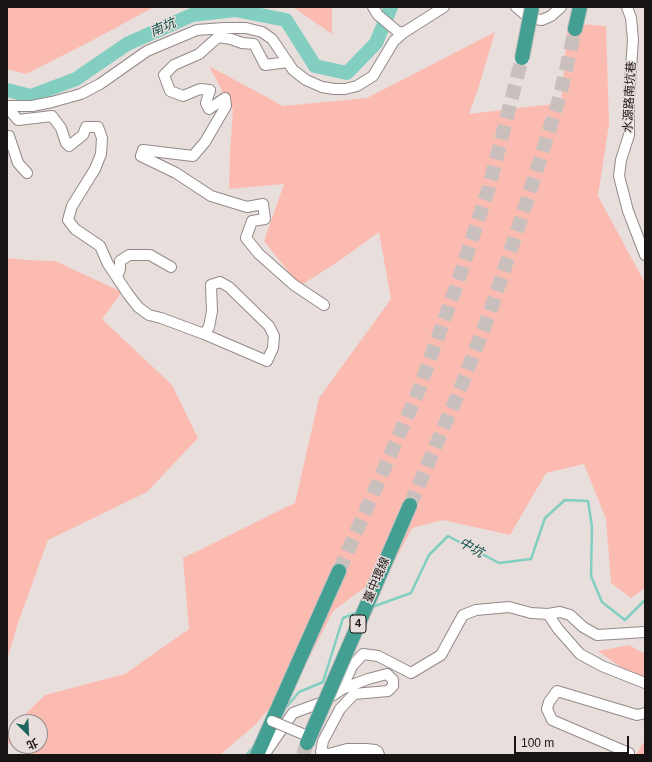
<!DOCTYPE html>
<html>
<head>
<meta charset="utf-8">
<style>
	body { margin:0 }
	#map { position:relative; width:652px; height:762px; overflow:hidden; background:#e8dedc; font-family:Helvetica,"Noto Sans TC",sans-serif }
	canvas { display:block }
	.frame { position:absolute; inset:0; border:8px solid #181414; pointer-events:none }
	.north { position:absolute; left:8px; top:714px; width:40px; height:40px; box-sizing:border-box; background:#e8dedc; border:1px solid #958d8c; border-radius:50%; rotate:156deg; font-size:11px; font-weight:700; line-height:16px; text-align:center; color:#181414 }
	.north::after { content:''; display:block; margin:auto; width:14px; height:18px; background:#1e675e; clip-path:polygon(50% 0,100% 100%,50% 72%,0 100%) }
	.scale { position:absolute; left:514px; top:736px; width:115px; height:18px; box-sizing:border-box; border:2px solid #181414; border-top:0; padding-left:5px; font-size:12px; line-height:14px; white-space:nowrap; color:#181414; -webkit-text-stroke:3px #e8dedc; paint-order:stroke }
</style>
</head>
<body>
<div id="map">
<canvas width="652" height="762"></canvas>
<div class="frame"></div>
<div class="north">北</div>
<div class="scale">100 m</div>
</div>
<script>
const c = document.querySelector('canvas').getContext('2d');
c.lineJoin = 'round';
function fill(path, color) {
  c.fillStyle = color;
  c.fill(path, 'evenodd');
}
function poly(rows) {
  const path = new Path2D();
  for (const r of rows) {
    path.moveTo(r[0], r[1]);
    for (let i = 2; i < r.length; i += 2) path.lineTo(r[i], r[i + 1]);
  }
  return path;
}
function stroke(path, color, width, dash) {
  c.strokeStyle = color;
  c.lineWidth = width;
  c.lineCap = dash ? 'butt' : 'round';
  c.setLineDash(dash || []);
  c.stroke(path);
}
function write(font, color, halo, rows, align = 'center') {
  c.font = font + ' Helvetica,"Noto Sans TC",sans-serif';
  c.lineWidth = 3;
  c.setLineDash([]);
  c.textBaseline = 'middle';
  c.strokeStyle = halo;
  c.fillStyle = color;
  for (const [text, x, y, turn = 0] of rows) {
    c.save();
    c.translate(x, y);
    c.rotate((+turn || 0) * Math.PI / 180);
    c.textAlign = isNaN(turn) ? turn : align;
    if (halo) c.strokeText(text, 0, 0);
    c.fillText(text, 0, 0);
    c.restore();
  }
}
fill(poly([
	[7,7,154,7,93,40,26,74,7,69],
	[293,7,332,7,332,34],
	[568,23,606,26,609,124,598,196,645,283,645,588,631,598,611,583,606,519,584,464,546,473,510,535,443,520,412,528,391,568,333,611,305,666,256,724,220,755,181,755,172,754,166,755,27,755,7,742,7,731,16,723,16,746,40,746,40,722,17,722,45,695,125,674,189,629,183,558,295,503,319,398,391,299,379,232,342,259,300,286,264,241,284,184,229,189,230,152,233,111,209,66,283,106,367,98,495,32,479,86,469,114,561,103],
	[7,258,24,260,55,261,122,292,102,319,172,385,198,438,147,492,48,540,18,623,7,660],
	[629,645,645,654,645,680,625,670,598,651],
	[645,741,645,755,636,755,642,744]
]), '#fcbbb1');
stroke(poly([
	[372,607,411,593,429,555,448,536,499,563,531,559,545,518,565,500,588,501,592,527,591,576,602,602,625,620,645,600],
	[284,710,299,692,323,682,343,618,358,612],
	[246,755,255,745]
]), '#82cec1', 2.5);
stroke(poly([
	[7,90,31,96,76,79,127,44,192,15,235,10,286,20,315,66,347,73,376,43,391,7]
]), '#82cec1', 14);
stroke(poly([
	[410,505,459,392,490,312,526,204,560,96,575,29],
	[339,571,418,392,457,284,489,187,522,58],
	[303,755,307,743]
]), '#c9c0be', 14, [14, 7]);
const minor = poly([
	[373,7,378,15,397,31,403,33],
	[516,7,529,18,542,20,551,16,561,7],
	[627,7,631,18,633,40,629,96,629,135,621,160,619,176,628,211,645,255],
	[288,62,265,65,254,44,242,43,231,39,218,37,199,54,174,65,164,75,170,91,183,96,200,89,210,90,206,103,209,109,225,98,226,106,205,142,193,156,143,150,141,156,176,173,211,196,247,207,263,204,265,219,252,221,246,238,259,254,294,285,324,305],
	[7,106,32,106,52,102,81,94,100,84,147,51,197,30,224,28,246,28,262,32,272,39,293,70,306,80,322,87,334,89,345,89,357,86,373,76,394,41,403,33,444,7],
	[7,107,18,120,52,116,61,128,66,143,69,146,83,135,86,127,98,127,102,138,101,154,95,169,72,206,68,220,75,229,100,246,108,264,128,294,138,307,149,315,161,318,204,334,267,361,273,348,274,336,269,326,229,287,220,282,211,285,212,311,209,327,204,334],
	[7,136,9,136,18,163,27,173],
	[117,277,120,269,120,261,129,255,150,255,171,267],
	[548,614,560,612,570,615,583,627,597,635,645,632],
	[342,689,368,679,387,674,393,680,393,686,388,691,354,694,340,709,323,741,321,752,329,754,347,749,366,749,375,750,378,752,379,755],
	[629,753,552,720,547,709,549,702,557,691,637,715,645,713],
	[264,755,293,713,323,702,342,689,352,666,363,654,378,656,411,673,441,655,463,615,476,610,509,607,531,613,548,614,558,629,580,654,602,666,645,683]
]);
const highway = poly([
	[575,29,580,7],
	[257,755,339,571]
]);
stroke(minor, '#938a88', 12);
stroke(highway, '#bebdbd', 16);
stroke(minor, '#fff', 10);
stroke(highway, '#429f92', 14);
const minorBridge = poly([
	[272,721,310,737]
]);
const highwayBridge = poly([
	[522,58,532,7],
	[307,743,410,505]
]);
stroke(minorBridge, '#938a88', 12, []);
stroke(highwayBridge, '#bebdbd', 16, []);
stroke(minorBridge, '#fff', 10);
stroke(highwayBridge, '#429f92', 14);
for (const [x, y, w] of [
	[358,624,16]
]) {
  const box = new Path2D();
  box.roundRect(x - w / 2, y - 9, w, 18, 3);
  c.fillStyle = '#e8dedc';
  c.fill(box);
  stroke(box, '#181414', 1);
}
write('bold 11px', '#181414', null, [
	["4",358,624]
]);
write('12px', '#181414', '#e8dedc', [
	["水源路南坑巷",630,97,-87],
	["臺中環線",377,580,-67]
]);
write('italic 13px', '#084d45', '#e8dedc', [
	["南坑",163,28,-24],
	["中坑",471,548,29]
]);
</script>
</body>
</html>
